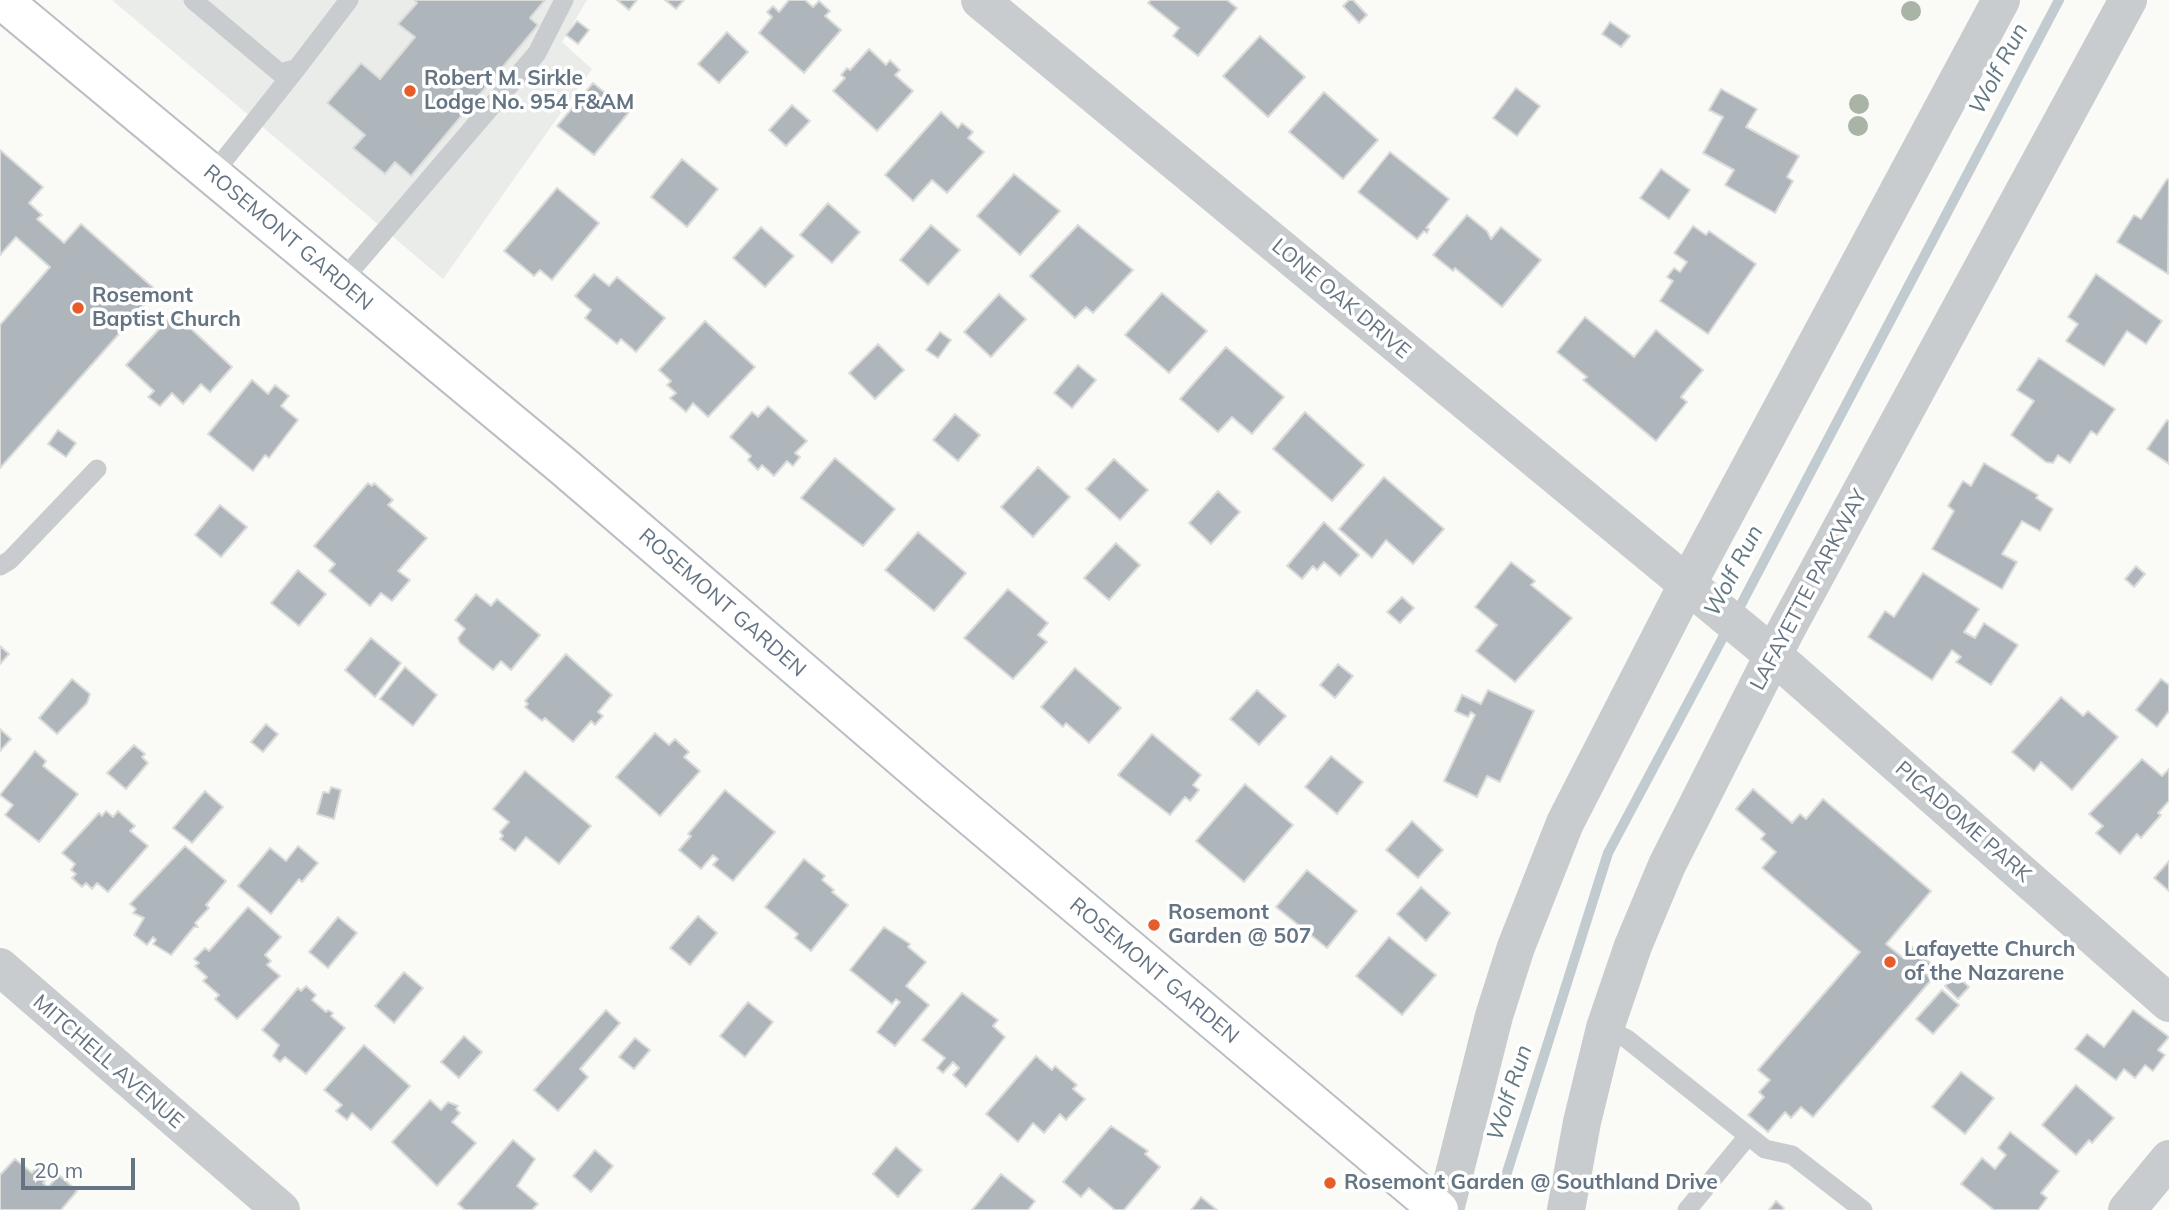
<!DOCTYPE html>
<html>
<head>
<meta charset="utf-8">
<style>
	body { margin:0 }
	#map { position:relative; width:2169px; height:1210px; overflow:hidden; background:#fafaf7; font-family:Mulish,sans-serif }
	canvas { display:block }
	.scale { position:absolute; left:21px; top:1158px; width:114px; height:32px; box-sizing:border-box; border:4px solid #647483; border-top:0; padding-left:9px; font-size:21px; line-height:24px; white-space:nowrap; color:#647483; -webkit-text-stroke:5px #fff; paint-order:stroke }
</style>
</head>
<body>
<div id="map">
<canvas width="2169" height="1210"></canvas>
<div class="scale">20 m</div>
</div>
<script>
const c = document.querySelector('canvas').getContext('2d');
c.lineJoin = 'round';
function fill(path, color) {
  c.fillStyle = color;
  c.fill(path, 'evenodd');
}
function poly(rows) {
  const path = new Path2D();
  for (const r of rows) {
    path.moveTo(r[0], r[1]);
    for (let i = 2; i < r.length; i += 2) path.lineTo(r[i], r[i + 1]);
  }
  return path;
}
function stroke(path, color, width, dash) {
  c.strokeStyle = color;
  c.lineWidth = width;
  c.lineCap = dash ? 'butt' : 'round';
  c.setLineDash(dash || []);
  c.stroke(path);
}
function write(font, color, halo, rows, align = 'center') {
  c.font = font + ' Mulish,sans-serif';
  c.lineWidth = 7;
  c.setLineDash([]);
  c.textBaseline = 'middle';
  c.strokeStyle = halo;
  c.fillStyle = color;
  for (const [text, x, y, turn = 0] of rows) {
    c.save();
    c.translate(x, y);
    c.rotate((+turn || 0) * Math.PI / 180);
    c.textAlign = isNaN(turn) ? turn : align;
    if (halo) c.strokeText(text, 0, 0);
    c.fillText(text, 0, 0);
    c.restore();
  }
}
fill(poly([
	[112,0,587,0,562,42,592,69,443,279]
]), '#eaecea');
stroke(poly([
	[1736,614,2059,0],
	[1503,1185,1608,853,1728,628]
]), '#c2cbd0', 10);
const building = poly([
	[414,0,545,0,530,18,538,25,411,176,395,162,385,174,353,148,365,135,327,103,361,63,380,79,415,37,398,24,417,3,414,0],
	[617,0,637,0,629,10,617,0],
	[665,0,684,0,676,9,665,0],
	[789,0,805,0,813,7,819,1,830,11,825,16,841,30,804,73,759,33,772,17,767,12,773,6,779,12,789,0],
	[1151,0,1227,0,1237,8,1198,56,1173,36,1179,28,1148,3,1151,0],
	[1349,0,1353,0,1367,15,1359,23,1343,6,1349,0],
	[577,21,589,30,578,44,566,35,577,21],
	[1610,22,1630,36,1621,47,1602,34,1610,22],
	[727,32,748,52,719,83,698,64,727,32],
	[1260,36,1305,77,1268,117,1223,76,1260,36],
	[869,49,886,65,890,60,900,70,895,75,913,91,877,131,833,91,845,78,841,75,847,68,850,70,869,49],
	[593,83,629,112,594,155,557,126,593,83],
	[1516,88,1540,106,1517,136,1493,118,1516,88],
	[1721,89,1757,109,1746,127,1799,156,1787,177,1793,181,1775,213,1725,185,1734,170,1703,153,1723,117,1709,110,1721,89],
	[1324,92,1378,140,1343,179,1289,132,1324,92],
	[792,105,810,121,786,146,769,130,792,105],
	[941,112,958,128,962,123,973,132,968,138,984,152,947,193,932,180,913,201,885,175,941,112],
	[0,150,43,187,29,203,42,215,37,219,64,243,81,224,157,291,0,468,0,325,50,267,16,237,0,255,0,150],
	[1390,152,1449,199,1426,228,1429,229,1427,233,1424,231,1417,239,1358,192,1390,152],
	[682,159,718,189,687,227,651,197,682,159],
	[1661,169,1690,190,1669,219,1640,198,1661,169],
	[1014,174,1060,211,1020,255,977,216,1014,174],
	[2167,179,2169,180,2168,274,2117,242,2134,215,2141,219,2167,179],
	[557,188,599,223,552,280,540,270,534,276,504,251,557,188],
	[828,203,860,232,832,263,800,235,828,203],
	[1467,215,1487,231,1491,239,1501,227,1541,260,1502,307,1455,268,1453,271,1433,255,1467,215],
	[931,225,960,250,928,285,900,260,931,225],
	[1078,225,1133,270,1093,313,1086,307,1075,318,1030,276,1078,225],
	[1693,226,1706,235,1709,231,1756,264,1708,334,1660,301,1673,281,1667,277,1674,268,1680,272,1687,262,1674,253,1693,226],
	[761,227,794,256,765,287,733,258,761,227],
	[594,274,609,286,617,277,665,318,636,352,621,339,617,344,585,318,591,310,575,296,594,274],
	[2096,274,2162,321,2146,344,2127,331,2104,366,2066,341,2078,324,2068,317,2096,274],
	[1162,293,1207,331,1169,373,1125,335,1162,293],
	[999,294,1026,319,991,357,964,332,999,294],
	[174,313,232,367,210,392,201,384,183,404,172,393,160,406,148,397,154,391,126,365,174,313],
	[1585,317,1634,357,1656,330,1703,370,1681,397,1687,402,1656,441,1583,380,1587,377,1557,352,1585,317],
	[705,321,755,367,708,417,693,403,686,412,670,398,676,393,667,385,671,381,659,370,705,321],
	[940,332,951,340,938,358,926,350,940,332],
	[878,344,904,370,875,399,849,373,878,344],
	[1226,347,1284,397,1252,434,1232,417,1218,432,1180,399,1226,347],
	[2039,358,2115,409,2097,435,2091,431,2070,463,2058,455,2053,463,2046,462,2011,435,2034,401,2017,390,2039,358],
	[1078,365,1096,380,1072,408,1054,393,1078,365],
	[252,380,268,394,275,385,289,396,281,406,298,420,269,458,265,455,253,471,208,434,252,380],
	[768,406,807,441,795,453,800,457,793,466,787,461,774,476,762,465,758,470,748,460,751,456,730,437,752,412,758,417,768,406],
	[1305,412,1364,465,1332,501,1273,449,1305,412],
	[955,414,980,435,958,461,933,440,955,414],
	[2167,420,2169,422,2169,464,2147,449,2167,420],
	[58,430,76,443,66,457,48,444,58,430],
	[835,458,895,509,863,546,801,498,835,458],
	[1114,459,1148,490,1120,520,1086,489,1114,459],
	[1984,463,2038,495,2036,498,2053,509,2040,531,2022,521,2002,554,2017,562,2002,589,1932,549,1954,511,1948,506,1963,481,1971,486,1984,463],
	[1038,467,1070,497,1033,537,1001,507,1038,467],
	[1384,477,1444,529,1413,564,1386,540,1372,558,1339,529,1384,477],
	[368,483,372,486,374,483,393,500,388,505,427,538,398,571,410,580,392,601,381,593,370,606,329,571,335,564,314,546,368,483],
	[1218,491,1240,512,1211,544,1189,523,1218,491],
	[220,505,247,527,221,557,195,535,220,505],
	[1324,522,1359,555,1340,576,1324,562,1317,570,1313,566,1302,579,1287,566,1324,522],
	[918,532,966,573,934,611,885,570,918,532],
	[1116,543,1140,565,1109,600,1084,578,1116,543],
	[1511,562,1535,581,1531,585,1572,618,1515,682,1476,651,1497,625,1475,607,1511,562],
	[2136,566,2145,574,2134,587,2125,579,2136,566],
	[298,570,326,594,299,626,271,603,298,570],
	[1923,573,1979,609,1964,632,1975,638,1984,623,2018,645,1991,685,1956,662,1961,657,1952,650,1932,680,1868,637,1885,611,1894,617,1923,573],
	[1008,589,1048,623,1038,635,1047,642,1013,679,964,638,1008,589],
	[476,594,491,606,497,599,540,635,511,670,501,661,493,670,460,643,458,638,465,629,455,620,476,594],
	[1402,597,1414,608,1400,623,1387,612,1402,597],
	[371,638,401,663,375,697,345,670,371,638],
	[0,646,9,654,0,664,0,646],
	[566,654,612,695,598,712,603,716,595,725,591,721,573,742,545,718,542,721,525,707,528,704,525,701,566,654],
	[1338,664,1353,676,1335,698,1320,685,1338,664],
	[405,667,437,695,413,726,380,699,405,667],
	[1075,668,1121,708,1089,743,1066,723,1063,727,1041,707,1075,668],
	[72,679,90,694,87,703,57,734,39,718,72,679],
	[2161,679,2169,685,2169,711,2157,727,2136,710,2161,679],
	[1257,690,1286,716,1259,745,1230,719,1257,690],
	[1488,690,1534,711,1500,782,1487,776,1477,797,1444,781,1475,715,1471,712,1468,717,1455,711,1462,695,1481,704,1488,690],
	[2061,697,2083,716,2088,711,2118,737,2072,790,2041,762,2034,771,2012,752,2061,697],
	[266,724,278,734,263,752,251,742,266,724],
	[0,729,11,739,0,751,0,729],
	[655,733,669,745,675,739,689,752,684,757,700,771,660,816,616,777,655,733],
	[1152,734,1201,775,1193,785,1199,790,1190,801,1185,797,1170,815,1118,775,1152,734],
	[134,745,145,754,142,757,148,763,126,789,107,773,134,745],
	[35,751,46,761,43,766,78,794,39,842,5,815,13,805,0,795,35,751],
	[1331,756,1363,782,1337,814,1305,787,1331,756],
	[2142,759,2162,776,2169,769,2169,801,2158,813,2161,815,2141,838,2137,834,2120,854,2096,833,2103,826,2089,814,2142,759],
	[525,771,591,826,559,864,526,837,515,851,500,839,503,836,500,832,509,822,493,809,525,771],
	[1245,784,1293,825,1244,882,1196,841,1245,784],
	[331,787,341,790,334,819,317,814,323,792,329,793,331,787],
	[1753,789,1792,823,1800,814,1806,819,1823,799,1931,891,1886,944,1902,957,1911,946,1935,967,1927,975,1932,979,1813,1117,1801,1107,1791,1118,1785,1112,1768,1132,1748,1115,1764,1097,1759,1092,1770,1080,1758,1070,1860,952,1762,868,1776,852,1761,839,1765,834,1736,809,1753,789],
	[725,790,775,832,733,881,713,865,718,859,713,855,701,869,679,850,691,836,688,834,725,790],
	[205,791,223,807,192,843,173,828,205,791],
	[106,811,113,817,118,811,135,826,130,831,148,846,108,892,97,883,92,889,86,883,82,887,72,878,76,874,71,870,75,864,62,853,99,813,102,816,106,811],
	[1412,821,1443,850,1418,878,1386,850,1412,821],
	[185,846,226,881,206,905,209,908,195,923,198,927,194,927,171,955,153,944,156,940,153,937,147,945,134,935,144,918,133,913,136,909,130,904,185,846],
	[298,846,318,863,302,882,299,879,271,914,238,886,270,848,286,861,298,846],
	[804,859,825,876,822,880,834,890,832,892,848,905,811,951,795,938,798,934,765,907,804,859],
	[2169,861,2169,891,2154,878,2169,861],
	[1307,870,1357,911,1327,948,1276,907,1307,870],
	[1421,887,1450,913,1426,941,1397,914,1421,887],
	[248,907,281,937,265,955,271,961,267,965,280,976,237,1019,215,999,219,995,203,981,207,977,195,966,199,963,194,959,205,948,209,951,248,907],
	[698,916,717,933,690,965,670,948,698,916],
	[338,917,357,933,328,968,309,952,338,917],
	[884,927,910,944,908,947,926,962,906,986,929,1005,895,1046,877,1032,900,1002,896,999,892,1004,850,970,884,927],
	[1389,937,1436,975,1402,1015,1356,976,1389,937],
	[404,972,423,988,394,1023,375,1006,404,972],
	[1956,975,1969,987,1958,999,1945,986,1956,975],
	[306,986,316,995,312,1000,326,1012,328,1010,333,1013,331,1016,345,1028,306,1074,285,1057,280,1062,273,1056,279,1045,262,1030,298,988,301,991,306,986],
	[1942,990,1959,1005,1933,1034,1916,1019,1942,990],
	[962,993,998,1020,993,1026,1005,1037,966,1087,953,1075,959,1068,953,1062,943,1073,937,1068,945,1058,922,1040,962,993],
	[748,1002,773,1022,745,1057,720,1036,748,1002],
	[606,1010,620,1023,580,1069,588,1077,558,1111,534,1090,606,1010],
	[2133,1010,2169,1037,2158,1050,2165,1055,2153,1071,2145,1065,2135,1078,2124,1069,2116,1080,2075,1049,2087,1034,2104,1047,2133,1010],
	[464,1036,482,1052,459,1078,441,1062,464,1036],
	[635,1038,650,1050,634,1069,619,1057,635,1038],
	[364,1045,410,1086,371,1130,352,1113,347,1120,336,1111,342,1105,324,1090,364,1045],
	[1036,1056,1052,1070,1055,1066,1077,1085,1073,1089,1085,1099,1066,1120,1060,1114,1044,1133,1033,1123,1018,1142,986,1114,1036,1056],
	[1961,1072,1994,1098,1965,1134,1932,1107,1961,1072],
	[2076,1085,2114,1118,2092,1143,2089,1140,2076,1155,2042,1125,2076,1085],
	[430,1100,441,1110,448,1102,458,1106,456,1109,460,1113,452,1122,476,1143,437,1186,392,1142,430,1100],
	[1111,1126,1148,1151,1145,1154,1160,1167,1124,1210,1115,1210,1089,1188,1081,1197,1063,1182,1111,1126],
	[2010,1132,2059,1171,2041,1193,2047,1198,2038,1210,1994,1210,1961,1184,1982,1158,1995,1169,2006,1155,1998,1148,2010,1132],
	[513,1140,535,1159,517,1186,538,1204,532,1210,465,1210,458,1204,513,1140],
	[896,1147,922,1170,898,1197,873,1174,896,1147],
	[595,1150,613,1166,591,1192,573,1176,595,1150],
	[15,1159,32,1173,37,1167,49,1177,43,1183,48,1187,59,1175,77,1191,61,1210,0,1210,0,1175,15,1159],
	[1001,1174,1035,1201,1028,1210,972,1210,1001,1174],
	[1201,1197,1217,1210,1191,1210,1201,1197],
	[1776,1201,1784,1208,1782,1210,1769,1210,1776,1201]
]);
fill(building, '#aeb6bc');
stroke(building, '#dbdcd9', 2);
const secondary = poly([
	[2,0,563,466,933,784,1439,1210]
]);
stroke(secondary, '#babfc4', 42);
stroke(poly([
	[193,0,280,73,297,68,349,0],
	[212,175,297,68],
	[341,282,537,53,564,0],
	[0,566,10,560,97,469],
	[1605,1028,1627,1039,1765,1149,1792,1155,1863,1210],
	[1687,1210,1748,1136]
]), '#c8cccf', 19);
stroke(poly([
	[980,0,1773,655,2169,1003],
	[0,967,281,1210],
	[1445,1210,1494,1016,1516,947,1565,823,1687,585,2001,0],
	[1566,1210,1582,1122,1605,1028,1633,946,1667,865,1786,630,2128,0],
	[2127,1210,2169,1159]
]), '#c8cccf', 38);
stroke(secondary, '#fff', 38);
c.fillStyle = '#a9b4a6';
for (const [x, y] of [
	[1911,11],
	[1859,104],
	[1858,126]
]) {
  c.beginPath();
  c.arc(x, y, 10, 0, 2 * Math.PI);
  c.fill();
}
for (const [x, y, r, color] of [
	[410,91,7,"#e75d2a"],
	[78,308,7,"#e75d2a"],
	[1154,925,7,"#e75d2a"],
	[1890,962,7,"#e75d2a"],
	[1330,1183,7,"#e75d2a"]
]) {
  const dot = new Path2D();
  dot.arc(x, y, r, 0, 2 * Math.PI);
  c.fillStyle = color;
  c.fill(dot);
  stroke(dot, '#fff', 2.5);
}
write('bold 21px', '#647483', '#fff', [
	["Robert M. Sirkle",424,79],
	["Lodge No. 954 F&AM",424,103],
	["Rosemont",92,296],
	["Baptist Church",92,320],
	["Rosemont",1168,913],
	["Garden @ 507",1168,937],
	["Lafayette Church",1904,950],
	["of the Nazarene",1904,974],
	["Rosemont Garden @ Southland Drive",1344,1183]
], 'left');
write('21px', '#647483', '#fff', [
	["ROSEMONT GARDEN",288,238,40],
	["LONE OAK DRIVE",1341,299,40],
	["LAFAYETTE PARKWAY",1809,590,-62],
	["ROSEMONT GARDEN",722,603,41],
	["PICADOME PARK",1963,822,41],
	["ROSEMONT GARDEN",1154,971,40],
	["MITCHELL AVENUE",108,1062,41]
]);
write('italic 23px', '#647a83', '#fff', [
	["Wolf Run",1999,69,-62],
	["Wolf Run",1734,571,-62],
	["Wolf Run",1510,1093,-72]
]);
</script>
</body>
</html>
